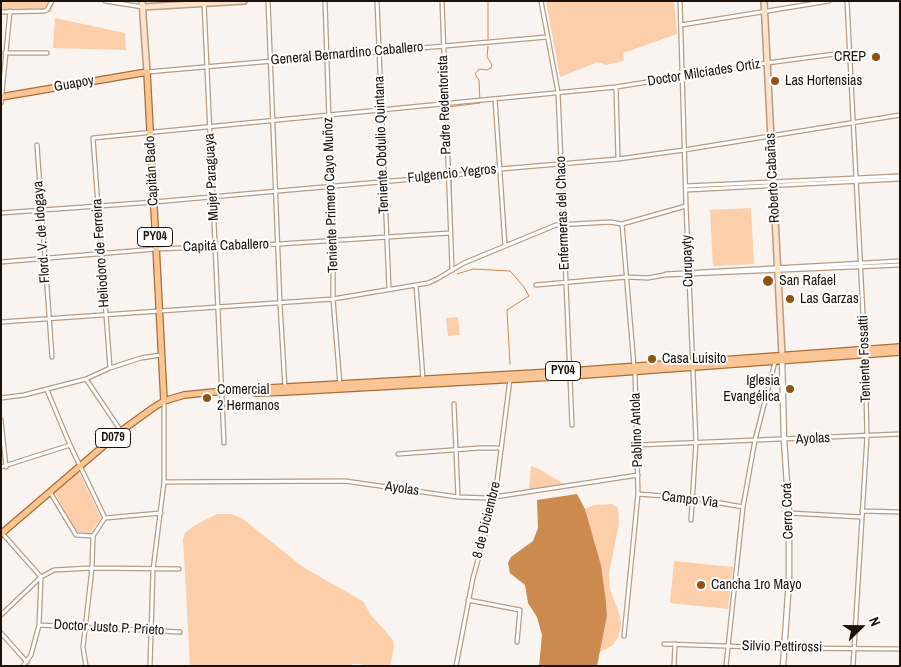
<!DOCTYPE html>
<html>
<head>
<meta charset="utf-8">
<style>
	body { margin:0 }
	#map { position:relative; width:901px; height:667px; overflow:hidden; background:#faf4f0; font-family:"Archivo Narrow",sans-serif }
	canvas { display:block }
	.frame { position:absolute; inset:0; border:2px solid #1c120a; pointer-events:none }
	.north { position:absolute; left:836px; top:602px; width:50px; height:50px; -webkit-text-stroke:4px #fff; paint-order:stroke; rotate:68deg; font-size:14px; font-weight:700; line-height:20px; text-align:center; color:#1c120a }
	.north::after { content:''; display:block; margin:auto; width:18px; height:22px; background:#1c120a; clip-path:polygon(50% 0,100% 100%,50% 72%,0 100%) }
</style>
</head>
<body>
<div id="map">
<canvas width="901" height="667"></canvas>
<div class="frame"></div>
<div class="north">N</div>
</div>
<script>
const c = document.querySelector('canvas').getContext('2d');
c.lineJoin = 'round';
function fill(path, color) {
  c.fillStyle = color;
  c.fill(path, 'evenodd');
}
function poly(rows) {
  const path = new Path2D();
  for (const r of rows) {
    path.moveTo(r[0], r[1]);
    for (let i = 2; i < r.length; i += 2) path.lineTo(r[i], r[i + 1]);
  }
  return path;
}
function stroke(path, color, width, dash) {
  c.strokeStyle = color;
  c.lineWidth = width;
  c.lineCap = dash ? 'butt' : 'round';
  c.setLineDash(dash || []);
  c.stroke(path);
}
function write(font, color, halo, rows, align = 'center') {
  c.font = font + ' "Archivo Narrow",sans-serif';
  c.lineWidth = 4;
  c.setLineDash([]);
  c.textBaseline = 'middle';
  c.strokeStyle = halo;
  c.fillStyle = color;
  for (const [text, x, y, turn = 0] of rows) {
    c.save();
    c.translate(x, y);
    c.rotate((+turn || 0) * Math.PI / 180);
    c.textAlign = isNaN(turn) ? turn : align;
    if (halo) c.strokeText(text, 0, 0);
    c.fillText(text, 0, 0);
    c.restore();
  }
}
fill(poly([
	[1,1,55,1,51,12,1,12],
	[546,1,674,1,677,34,623,53,624,61,606,65,598,62,560,77],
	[55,18,125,33,126,50,53,48],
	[751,208,754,264,713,266,710,210],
	[458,317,460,335,448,336,446,318],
	[531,466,539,469,566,485,529,491],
	[79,472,101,518,90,533,77,532,55,493],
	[612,504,618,508,619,524,609,573,610,589,620,616,621,626,618,637,613,645,600,652,607,616,606,601,601,565,585,509,594,505],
	[217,514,231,514,243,519,303,567,364,602,370,614,393,640,394,647,390,666,365,666,361,664,353,664,351,666,190,666,183,539,185,533,192,527],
	[674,561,733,567,728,609,670,603]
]), '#fccea9');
fill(poly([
	[577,494,585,509,601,565,606,601,607,616,597,666,539,666,542,635,537,617,528,603,525,585,510,573,508,563,511,557,533,541,538,528,537,500]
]), '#cd8a4e');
stroke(poly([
	[488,1,488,39],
	[450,172,448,107,480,103,479,80,475,74,479,69,487,70,491,68,492,65,487,57,488,46],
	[451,179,453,265],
	[457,274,473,269,510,271,524,287,529,296,507,310,510,364]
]), '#cd8a4e', 1);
const minor = poly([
	[105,1,143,7],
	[268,1,280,304,285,388],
	[325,1,333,241,333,299,340,385],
	[377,1,389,289],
	[442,1,452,269],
	[541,1,558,92,572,425],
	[680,1,686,206,696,442,691,520],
	[847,1,865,354,867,436,853,666],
	[204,2,224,443],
	[1,12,44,11,47,10,52,1],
	[681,25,829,1],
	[5,53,47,53],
	[147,72,547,37],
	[616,87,618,159],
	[495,99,505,246],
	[1,103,10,11],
	[37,145,52,357],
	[686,186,900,176],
	[686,190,900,179],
	[1,213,154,202,448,176,500,169,618,159,684,150,900,115],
	[622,224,634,366],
	[1,262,156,249,279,244,450,233],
	[666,274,900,261],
	[416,285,423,379],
	[536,285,627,277,648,278,664,275,900,265],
	[1,322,333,299,428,283,437,279,464,263,556,225,610,222,622,224,686,206],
	[110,368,93,138,616,87,767,63,850,52],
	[86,379,121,431],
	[47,390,70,445,105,518],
	[1,398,24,395,86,379,110,368,141,358,161,355],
	[454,404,458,497],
	[1,420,6,467],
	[637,445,900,434],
	[398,454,479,448,501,448],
	[1,467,70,445],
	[164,482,345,481,458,497,488,498,638,475],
	[50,492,76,535,93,536],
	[638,494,692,498,743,507],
	[862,511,900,512],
	[789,513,861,517],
	[2,533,41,577],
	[468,600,520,610,517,642],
	[1,615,41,577,54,570,92,568,179,569],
	[39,625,180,632],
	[1,633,27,662],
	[624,636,638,494,635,372],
	[664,644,785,648,900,649],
	[23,666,31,655,39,625,41,578],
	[86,666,83,647,92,568,93,536,105,518,161,513],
	[150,666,153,570,164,482,164,402],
	[456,666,473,578,495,497,510,379],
	[674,666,675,644],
	[726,666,743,507,755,440,775,362]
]);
const tertiary = poly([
	[782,358,784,440,789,513,789,580,783,666]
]);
const secondary = poly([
	[142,1,147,72],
	[764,1,782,355],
	[143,7,244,1]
]);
const primary = poly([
	[1,97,147,72,164,401],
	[256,393,285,392,571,376,900,352],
	[1,534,121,431,153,408,164,401,184,395,234,390,570,371,900,347]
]);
stroke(minor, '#b69b85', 5.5);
stroke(tertiary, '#b69b85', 7);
stroke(secondary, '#b69b85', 8);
stroke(primary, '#aa6d36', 8);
stroke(minor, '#fff', 3);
stroke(tertiary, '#fff', 4.5);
stroke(secondary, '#fce2ca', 5);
stroke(primary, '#fac594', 5.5);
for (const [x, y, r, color] of [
	[876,57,5,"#8f5313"],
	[775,81,5,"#8f5313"],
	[768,281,6,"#8f5313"],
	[790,299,5,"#8f5313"],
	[652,359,5,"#8f5313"],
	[790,389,5,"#8f5313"],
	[207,398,5,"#8f5313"],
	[701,585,5,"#8f5313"]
]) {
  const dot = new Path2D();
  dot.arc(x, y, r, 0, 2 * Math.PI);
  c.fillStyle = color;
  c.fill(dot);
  stroke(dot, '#fff', 2);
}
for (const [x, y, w] of [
	[155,237,35],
	[563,371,35],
	[113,438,35]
]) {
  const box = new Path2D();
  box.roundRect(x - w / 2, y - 9.5, w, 19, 4);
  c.fillStyle = '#fff';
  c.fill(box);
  stroke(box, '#1c120a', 1);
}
write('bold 12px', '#1c120a', null, [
	["PY04",155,237],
	["PY04",563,371],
	["D079",113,438]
]);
write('14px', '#1c120a', '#fff', [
	["General Bernardino Caballero",347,54,-5],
	["Doctor Milcíades Ortiz",704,73,-9],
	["Guapoy",74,84,-10],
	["Padre Redentorista",445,105,-92],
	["Teniente Obdulio Quintana",382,145,-92],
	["Capitán Bado",152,171,-93],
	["Fulgencio Yegros",452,174,-6],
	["Mujer Paraguaya",212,177,-93],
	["Roberto Cabañas",773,178,-93],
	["Teniente Primero Cayo Muñoz",331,195,-92],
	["Enfermeras del Chaco",563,213,-92],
	["Flord. V. de Idogaya",42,232,-94],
	["Capitá Caballero",226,246,-2],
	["Heliodoro de Ferreira",101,253,-94],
	["Curupayty",688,261,-92],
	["Teniente Fossatti",865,359,-92],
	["Pablino Antola",637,430,-92],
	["Ayolas",813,439,-3],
	["Ayolas",402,489,8],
	["Campo Vìa",690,500,7],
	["Cerro Corá",788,511,-92],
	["8 de Diciembre",487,520,-76],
	["Doctor Justo P. Prieto",109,628,3],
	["Silvio Pettirossi",782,647,1]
]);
write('14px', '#1c120a', '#fff', [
	["CREP",866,57,"right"],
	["Las Hortensias",785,81],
	["San Rafael",779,281],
	["Las Garzas",800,299],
	["Casa Luisito",662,359],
	["Iglesia",780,381,"right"],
	["Evangélica",780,397,"right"],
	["Comercial",217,390],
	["2 Hermanos",217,406],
	["Cancha 1ro Mayo",711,585]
], 'left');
</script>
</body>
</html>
